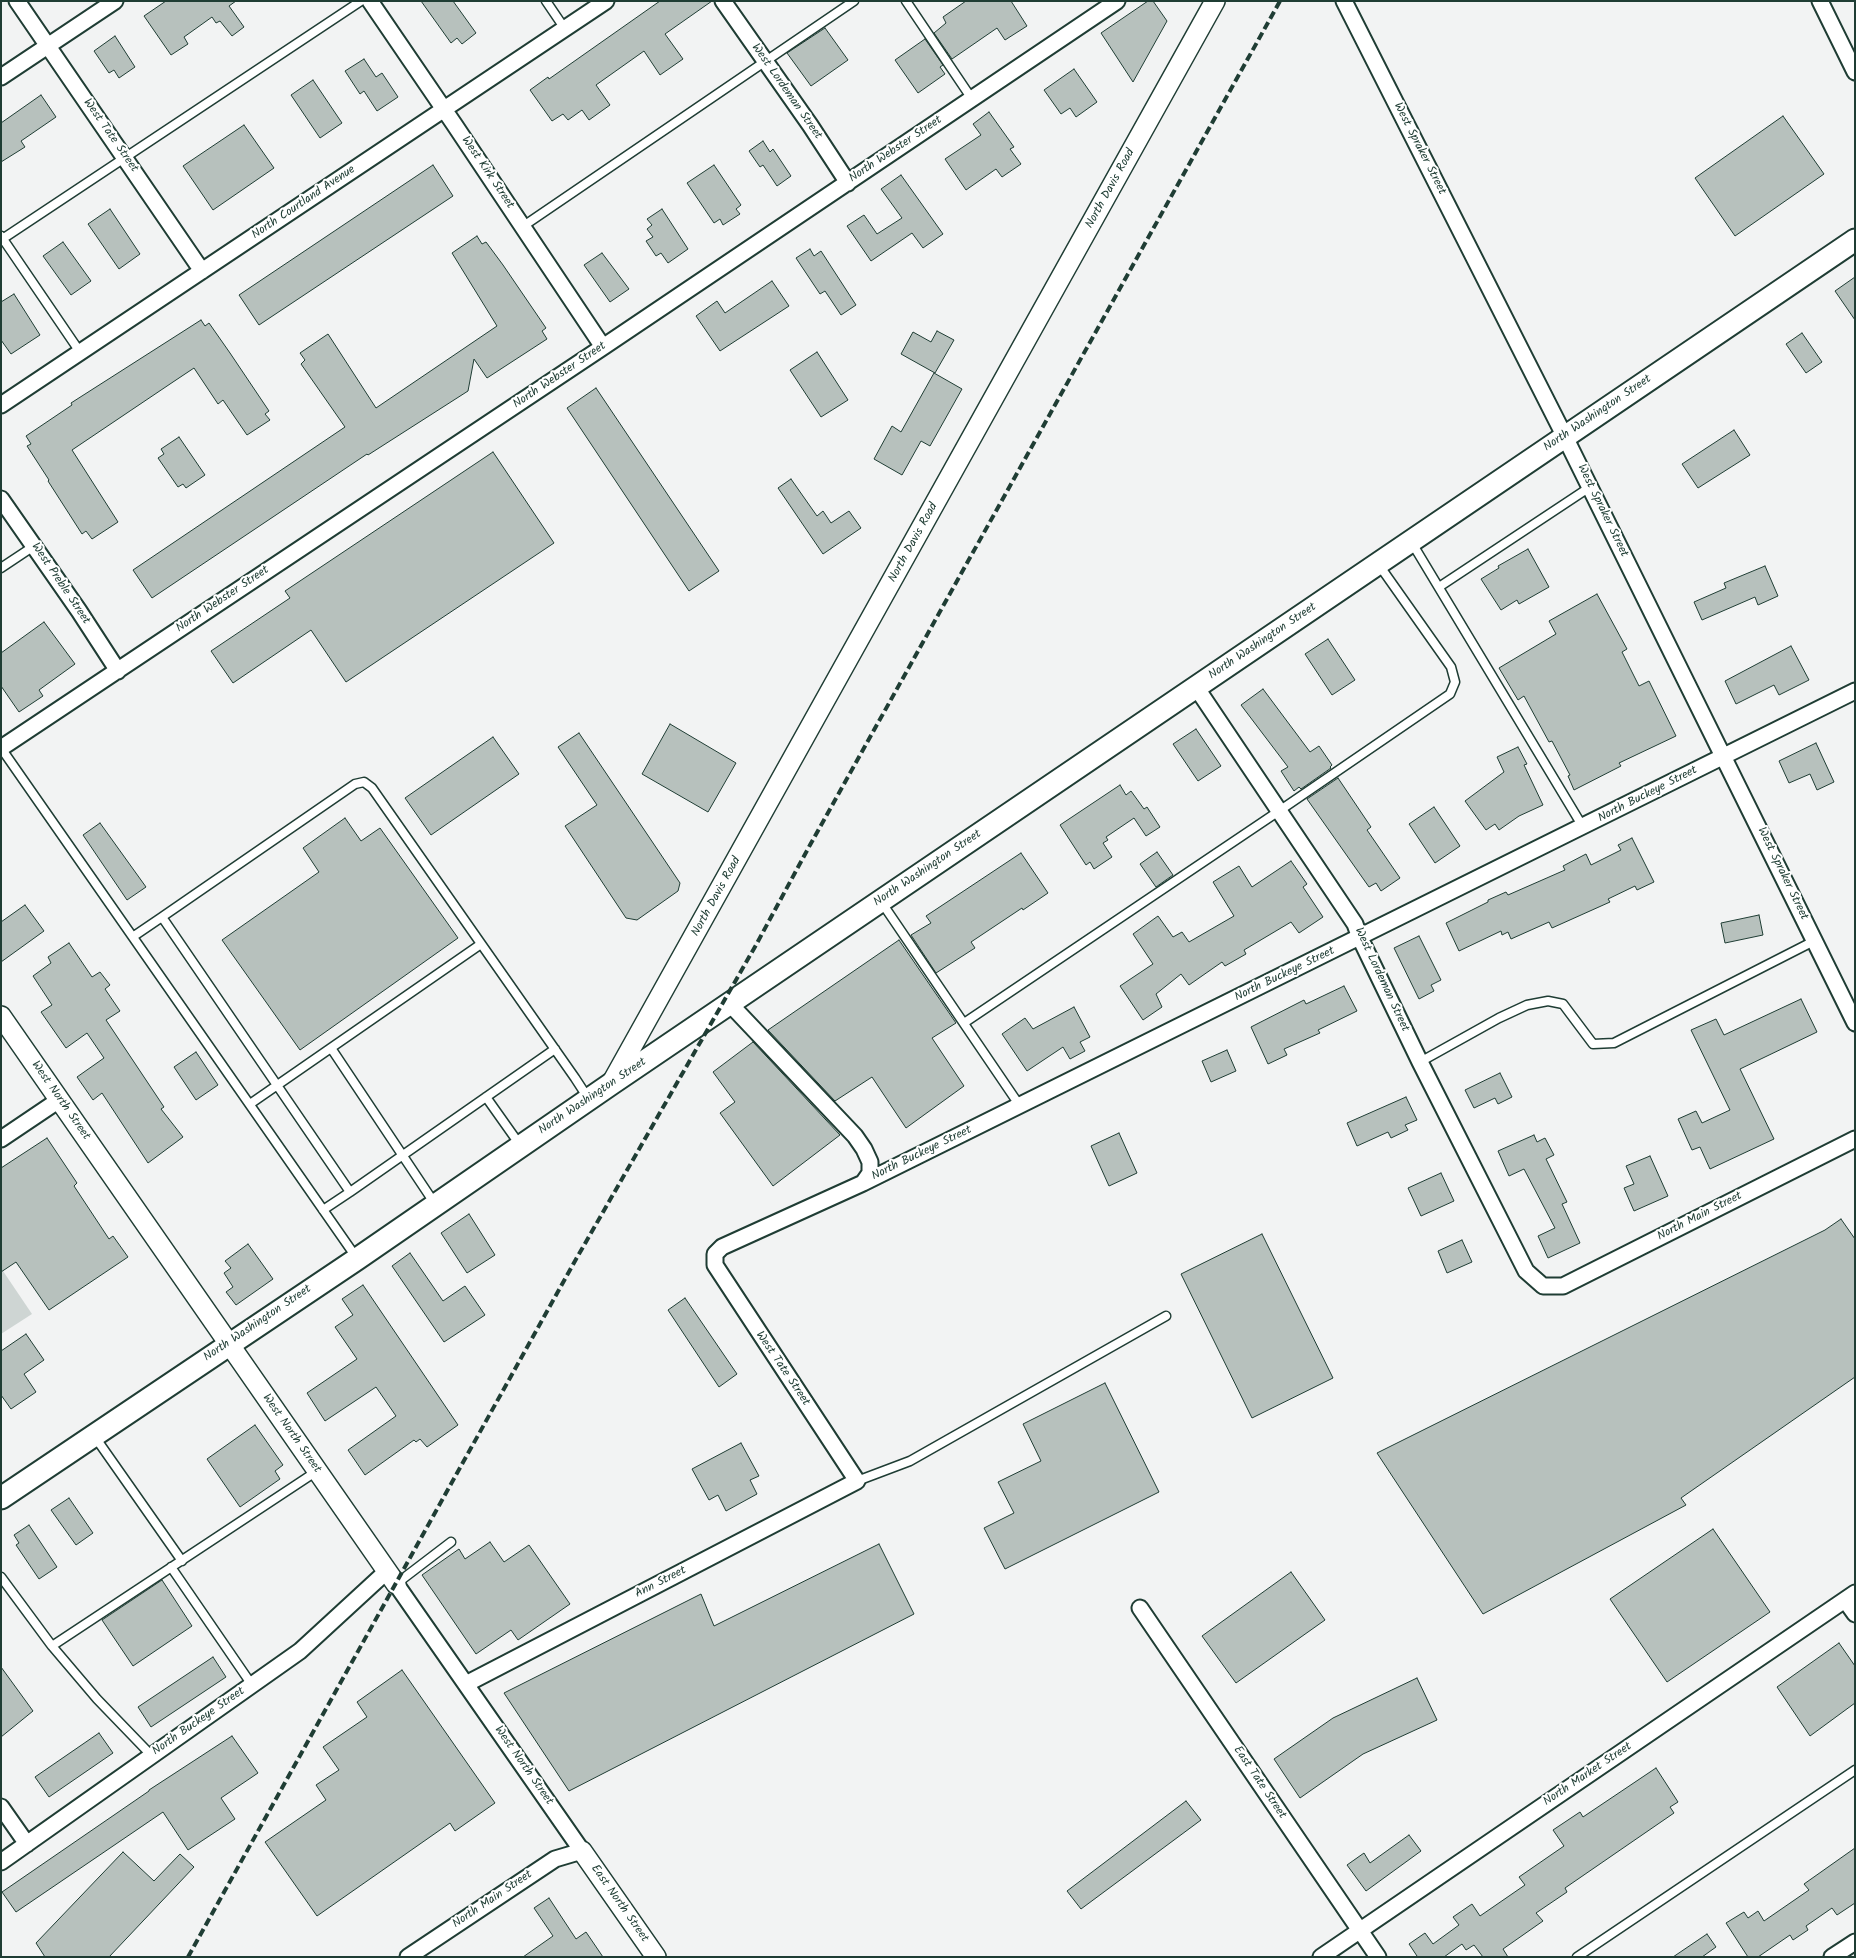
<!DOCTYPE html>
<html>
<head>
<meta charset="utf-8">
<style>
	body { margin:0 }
	#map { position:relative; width:1856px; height:1958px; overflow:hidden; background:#f2f3f3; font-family:Kalam,sans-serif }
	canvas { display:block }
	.frame { position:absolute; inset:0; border:2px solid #1f3d34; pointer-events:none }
</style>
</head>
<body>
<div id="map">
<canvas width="1856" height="1958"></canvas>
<div class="frame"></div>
</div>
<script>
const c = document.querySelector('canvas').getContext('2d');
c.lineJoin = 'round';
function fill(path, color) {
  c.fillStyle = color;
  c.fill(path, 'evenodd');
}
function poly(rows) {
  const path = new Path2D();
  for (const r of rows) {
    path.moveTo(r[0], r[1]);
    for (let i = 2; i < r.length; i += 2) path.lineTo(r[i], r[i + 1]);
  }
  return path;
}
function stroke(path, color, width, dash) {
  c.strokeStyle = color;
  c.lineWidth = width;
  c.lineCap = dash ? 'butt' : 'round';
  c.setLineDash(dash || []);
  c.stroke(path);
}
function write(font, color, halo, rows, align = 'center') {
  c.font = font + ' Kalam,sans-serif';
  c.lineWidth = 4;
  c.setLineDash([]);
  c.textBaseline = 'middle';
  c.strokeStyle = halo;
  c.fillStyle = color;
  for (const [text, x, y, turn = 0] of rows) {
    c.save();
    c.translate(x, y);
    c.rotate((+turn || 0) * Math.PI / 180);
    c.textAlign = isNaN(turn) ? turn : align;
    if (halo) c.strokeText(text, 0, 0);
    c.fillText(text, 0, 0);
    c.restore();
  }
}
fill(poly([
	[3,1271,32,1314,1,1334,1,1272]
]), '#ced5d3');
const building = poly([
	[166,1,236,1,229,6,244,27,232,36,220,21,216,23,212,17,184,37,188,44,171,55,144,16,166,1],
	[421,1,453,1,476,33,462,44,457,38,451,43,421,1],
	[660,1,712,1,665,34,683,59,660,75,644,51,596,85,610,105,589,120,582,110,568,120,563,114,552,121,530,90,548,77,549,79,660,1],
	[966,1,1011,1,1027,26,1005,40,997,28,952,59,934,33,946,23,943,17,966,1],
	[1148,1,1153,1,1167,21,1133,82,1101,33,1148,1],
	[825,28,848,60,811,86,787,53,825,28],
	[115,36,135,67,119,78,114,70,109,73,94,51,115,36],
	[925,39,943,65,940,67,945,74,918,93,895,60,925,39],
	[364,59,376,77,382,73,398,97,377,111,364,91,360,94,345,71,364,59],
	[1074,69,1097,102,1076,117,1070,108,1061,114,1044,90,1074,69],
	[313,80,342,123,320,138,291,95,313,80],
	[41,95,56,117,21,141,25,147,1,162,1,123,41,95],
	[989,112,1014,147,1010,149,1021,164,1002,177,996,169,966,190,945,159,981,135,973,124,989,112],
	[1783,116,1824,174,1735,236,1695,178,1783,116],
	[244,125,274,168,213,210,183,166,244,125],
	[763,141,770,152,773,149,791,176,777,186,763,165,760,167,749,151,763,141],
	[433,165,453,196,259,325,239,295,433,165],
	[714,165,741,205,736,209,740,214,723,225,720,219,714,223,687,183,714,165],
	[901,175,943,234,923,248,912,233,871,261,847,226,864,215,877,234,902,218,881,189,901,175],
	[110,209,140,254,119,269,88,224,110,209],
	[662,209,688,249,668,263,661,253,656,256,646,241,653,237,647,229,652,225,647,219,662,209],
	[477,236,482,244,486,242,503,265,546,328,542,331,547,339,487,378,474,359,468,391,368,455,367,454,152,598,133,570,345,427,301,364,305,360,300,353,328,334,376,408,497,326,452,253,477,236],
	[63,242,91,281,71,295,43,256,63,242],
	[810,249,814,256,821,251,856,305,841,315,825,291,820,294,796,258,810,249],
	[602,253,629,289,610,302,584,265,602,253],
	[1855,277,1855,320,1835,291,1855,277],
	[772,281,789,306,720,351,696,316,717,301,725,313,772,281],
	[14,294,40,335,11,354,1,340,1,302,14,294],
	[201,320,205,326,209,323,230,353,269,411,265,414,270,420,247,435,223,400,218,404,194,368,173,382,72,450,118,522,92,539,86,531,82,534,48,481,49,480,27,446,31,444,26,436,72,405,71,403,201,320],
	[937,331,954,340,935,373,901,354,913,332,931,342,937,331],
	[1802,333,1822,362,1806,373,1786,344,1802,333],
	[817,352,848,400,821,417,790,370,817,352],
	[934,373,962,389,930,446,921,441,902,475,874,459,892,426,901,432,934,373],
	[596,388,719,571,689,591,567,408,596,388],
	[1734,430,1750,455,1698,488,1682,464,1734,430],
	[179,437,205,475,186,488,183,484,178,487,158,458,164,454,161,449,179,437],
	[493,452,554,543,346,682,311,630,233,683,211,651,290,598,285,591,493,452],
	[791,479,817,516,823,511,831,523,849,511,861,528,823,554,778,488,791,479],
	[1528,549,1549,587,1519,604,1517,600,1501,610,1481,579,1499,568,1498,566,1528,549],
	[1765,566,1778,596,1758,605,1755,597,1702,620,1694,602,1726,588,1724,583,1765,566],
	[1597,594,1627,649,1622,652,1639,686,1649,681,1676,736,1619,763,1621,766,1574,790,1568,776,1570,775,1552,741,1549,742,1524,696,1518,700,1499,668,1556,634,1549,621,1597,594],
	[44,622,75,664,39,690,43,696,19,712,1,686,1,653,44,622],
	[1328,639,1355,680,1332,695,1305,654,1328,639],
	[1791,646,1809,680,1779,695,1774,685,1736,704,1725,681,1791,646],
	[1263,689,1310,752,1319,746,1332,765,1330,767,1331,768,1301,789,1299,787,1294,791,1281,771,1288,767,1241,705,1263,689],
	[670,724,736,763,708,812,642,774,670,724],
	[1196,729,1221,766,1198,781,1173,744,1196,729],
	[579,733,680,883,678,891,637,920,626,918,565,826,597,805,558,747,579,733],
	[493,737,519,774,431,835,405,798,493,737],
	[1816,743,1834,782,1817,790,1810,774,1789,783,1779,761,1816,743],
	[1518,747,1527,764,1524,765,1543,805,1519,816,1499,830,1495,824,1486,830,1465,801,1504,772,1497,757,1518,747],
	[1338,778,1371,827,1367,830,1400,878,1381,891,1376,883,1369,887,1307,799,1338,778],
	[1120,785,1126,795,1131,791,1144,809,1147,807,1160,827,1146,836,1134,818,1106,837,1108,840,1103,843,1112,857,1094,869,1090,862,1086,865,1060,825,1120,785],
	[1434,807,1460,846,1435,863,1409,824,1434,807],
	[345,818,361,841,380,828,458,938,300,1050,222,940,319,872,303,848,345,818],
	[100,823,146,887,127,900,83,835,100,823],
	[1632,838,1654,882,1637,890,1635,886,1608,899,1610,902,1552,928,1549,922,1511,939,1508,932,1502,935,1501,931,1459,951,1446,923,1488,902,1488,900,1506,892,1508,895,1565,870,1563,866,1586,854,1591,865,1621,850,1618,845,1632,838],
	[1157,852,1173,875,1156,887,1140,864,1157,852],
	[1021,853,1048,893,1023,910,1022,908,971,942,975,948,936,973,911,935,931,923,926,916,1021,853],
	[1291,861,1307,884,1303,887,1323,917,1299,933,1291,922,1244,950,1246,954,1225,966,1222,962,1189,985,1181,974,1156,994,1162,1007,1143,1020,1120,986,1153,964,1133,934,1158,916,1173,937,1182,932,1189,942,1234,916,1213,882,1239,866,1252,887,1291,861],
	[25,905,44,931,1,962,1,922,25,905],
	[1759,915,1763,935,1725,943,1721,923,1759,915],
	[1419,936,1441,980,1431,985,1434,991,1419,999,1394,948,1419,936],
	[899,940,956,1023,932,1038,964,1086,906,1128,872,1077,835,1101,768,1030,899,940],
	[69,943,92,977,100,972,110,985,105,989,120,1011,106,1020,164,1107,161,1109,183,1137,148,1163,102,1093,93,1100,77,1077,104,1058,87,1033,66,1048,41,1012,52,1005,33,976,51,963,48,957,69,943],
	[1344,986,1357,1011,1318,1030,1320,1033,1284,1049,1287,1055,1268,1064,1251,1027,1304,1000,1306,1004,1344,986],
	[1801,999,1817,1032,1740,1069,1774,1139,1710,1169,1700,1147,1692,1150,1678,1119,1696,1111,1702,1123,1730,1110,1691,1030,1716,1019,1724,1035,1801,999],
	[1074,1007,1090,1037,1080,1042,1085,1051,1070,1059,1063,1047,1027,1071,1002,1034,1025,1018,1033,1029,1074,1007],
	[753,1042,840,1135,773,1186,720,1113,735,1102,713,1072,753,1042],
	[1227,1050,1236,1071,1211,1082,1202,1061,1227,1050],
	[196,1052,218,1085,196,1100,174,1067,196,1052],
	[1500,1073,1512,1097,1498,1104,1495,1098,1474,1108,1465,1090,1500,1073],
	[1406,1097,1417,1120,1405,1125,1408,1130,1391,1138,1388,1132,1357,1146,1347,1123,1406,1097],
	[1119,1133,1137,1173,1109,1186,1091,1146,1119,1133],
	[1534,1135,1537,1142,1545,1138,1554,1155,1546,1159,1567,1202,1562,1204,1580,1243,1548,1258,1538,1236,1555,1228,1524,1169,1509,1176,1498,1151,1534,1135],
	[47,1138,77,1183,74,1186,109,1239,113,1236,128,1257,49,1310,16,1262,1,1272,1,1168,47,1138],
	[1650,1156,1668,1196,1634,1211,1624,1188,1634,1184,1626,1166,1650,1156],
	[1441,1173,1454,1201,1421,1216,1408,1188,1441,1173],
	[469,1214,495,1255,467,1273,441,1233,469,1214],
	[1841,1219,1855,1239,1855,1377,1681,1498,1686,1505,1483,1614,1377,1453,1825,1230,1841,1219],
	[1262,1234,1333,1378,1252,1418,1181,1274,1262,1234],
	[1462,1240,1472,1262,1447,1273,1438,1251,1462,1240],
	[248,1244,273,1279,236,1305,226,1292,233,1287,224,1273,231,1268,225,1261,248,1244],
	[410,1253,443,1301,465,1286,485,1315,444,1342,392,1266,410,1253],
	[363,1285,458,1425,427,1447,420,1439,416,1442,414,1440,365,1475,348,1450,396,1416,376,1387,325,1421,307,1393,357,1359,335,1327,353,1315,342,1299,363,1285],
	[685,1298,737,1374,719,1387,668,1310,685,1298],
	[26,1334,44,1360,24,1374,36,1392,11,1409,1,1395,1,1351,26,1334],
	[1105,1383,1159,1492,1005,1569,984,1528,1014,1513,998,1482,1041,1461,1023,1424,1105,1383],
	[255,1425,283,1465,275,1471,280,1479,240,1507,207,1459,255,1425],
	[741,1443,759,1476,750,1480,757,1494,726,1511,718,1495,709,1500,692,1469,741,1443],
	[69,1498,93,1533,76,1545,51,1510,69,1498],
	[29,1525,57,1567,39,1579,16,1545,19,1543,14,1535,29,1525],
	[1713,1529,1770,1612,1667,1682,1610,1599,1713,1529],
	[490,1542,504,1562,529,1545,570,1604,518,1640,511,1630,476,1654,422,1575,459,1549,465,1559,490,1542],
	[879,1544,914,1614,569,1791,504,1693,701,1594,714,1626,879,1544],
	[1291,1572,1325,1620,1236,1683,1202,1636,1291,1572],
	[162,1580,192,1626,133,1666,102,1620,162,1580],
	[1839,1643,1855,1666,1855,1703,1810,1736,1777,1687,1839,1643],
	[213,1657,226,1677,151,1727,138,1707,213,1657],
	[1,1667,33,1711,1,1737,1,1667],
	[402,1670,495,1803,455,1831,450,1823,317,1916,265,1842,326,1800,316,1785,339,1770,323,1747,367,1717,357,1702,402,1670],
	[1417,1678,1437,1720,1363,1754,1300,1798,1274,1759,1333,1718,1417,1678],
	[99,1733,113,1753,49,1797,35,1777,99,1733],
	[232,1736,258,1773,221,1798,235,1819,188,1850,163,1812,16,1912,2,1892,149,1791,149,1790,232,1736],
	[1656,1768,1678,1802,1670,1807,1674,1813,1565,1888,1567,1892,1536,1913,1543,1921,1503,1949,1508,1957,1483,1957,1474,1945,1466,1950,1462,1944,1444,1957,1415,1957,1417,1956,1409,1944,1425,1933,1433,1944,1459,1925,1453,1917,1472,1904,1480,1916,1525,1885,1519,1877,1564,1846,1553,1830,1580,1812,1583,1817,1656,1768],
	[1186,1801,1201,1820,1081,1909,1067,1891,1186,1801],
	[1409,1835,1421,1851,1366,1891,1347,1865,1364,1853,1370,1863,1409,1835],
	[1855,1848,1855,1903,1837,1915,1832,1908,1806,1926,1808,1930,1793,1940,1790,1935,1758,1957,1748,1957,1726,1923,1744,1912,1748,1918,1758,1911,1764,1921,1809,1890,1804,1884,1855,1848],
	[123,1852,154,1881,180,1854,194,1867,109,1957,45,1957,36,1943,123,1852],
	[549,1898,576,1939,586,1932,603,1957,523,1957,553,1936,534,1908,549,1898],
	[1707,1934,1716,1947,1702,1957,1673,1957,1707,1934]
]);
fill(building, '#b7c1bd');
stroke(building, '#1f3d34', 1);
const service = poly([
	[546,1,565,29],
	[906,1,972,99],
	[522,227,854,1],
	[1,236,80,352],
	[1,240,361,1],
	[1412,543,1583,827],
	[1,568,34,546],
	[1439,587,1590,487],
	[1,748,356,1257],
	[882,903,1020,1106],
	[134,936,162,917],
	[964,1023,1279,811,1450,694,1455,682,1451,667,1379,565],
	[331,1048,435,1204],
	[555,1049,350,1192,162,917,355,784,364,782,372,788,575,1078,588,1098],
	[1420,1062,1499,1018,1527,1005,1548,1001,1563,1004,1593,1044,1614,1043,1814,941],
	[486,1097,520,1145],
	[250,1104,481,944],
	[323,1210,350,1192],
	[95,1437,182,1561],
	[857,1481,910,1461,1166,1316],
	[171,1567,252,1685],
	[1,1577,52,1646,97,1699,152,1756],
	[396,1584,451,1542],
	[52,1646,317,1471],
	[1577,1957,1855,1770]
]);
const minor = poly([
	[17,1,202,271],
	[370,1,454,124,603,347],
	[723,1,810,125,848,183],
	[1344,1,1565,437,1855,1023],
	[1820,1,1855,72],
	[1,77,115,1],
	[1,405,606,1],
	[1,499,79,611,118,671],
	[1196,687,1355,924,1360,938,1420,1062,1526,1271,1543,1286,1563,1286,1855,1139],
	[1,748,603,347,1117,1],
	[730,1004,855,1136,864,1149,870,1162,870,1173,863,1183],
	[1,1139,59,1100],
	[396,1584,582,1851,555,1859,408,1957],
	[1845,1600,1855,1614],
	[1140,1608,1378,1957],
	[466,1684,857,1481,715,1265,715,1254,722,1247,863,1183,1855,691],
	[1,1807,27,1844],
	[1,1862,300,1651,387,1571],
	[1321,1957,1855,1593],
	[1832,1957,1855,1942]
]);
const tertiary = poly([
	[1,1016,396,1584],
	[611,1084,1215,1],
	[582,1851,656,1957]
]);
const secondary = poly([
	[1,1498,357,1259,611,1084,1855,240]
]);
stroke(service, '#1f3d34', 11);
stroke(minor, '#1f3d34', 19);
stroke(tertiary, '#1f3d34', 22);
stroke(secondary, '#1f3d34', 25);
stroke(service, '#fff', 8);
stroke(minor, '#fff', 15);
stroke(tertiary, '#fff', 19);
stroke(secondary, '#fff', 21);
stroke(poly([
	[188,1957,575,1261,756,945,810,845,1280,1]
]), '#1f3d34', 4, [8, 4]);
write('12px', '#1f3d34', '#fff', [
	["West Lordeman Street",786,92,55],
	["West Tate Street",110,136,55],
	["West Spraker Street",1419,149,63],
	["North Webster Street",896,150,-34],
	["West Kirk Street",487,173,56],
	["North Davis Road",1111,189,-61],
	["North Courtland Avenue",304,203,-34],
	["North Webster Street",560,376,-34],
	["North Washington Street",1598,414,-34],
	["West Spraker Street",1602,511,64],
	["North Davis Road",914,543,-61],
	["West Preble Street",60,584,56],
	["North Webster Street",223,600,-34],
	["North Washington Street",1263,642,-34],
	["North Buckeye Street",1648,795,-27],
	["North Washington Street",928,869,-34],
	["West Spraker Street",1782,874,64],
	["North Davis Road",717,897,-61],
	["North Buckeye Street",1285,975,-26],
	["West Lordeman Street",1381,980,65],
	["North Washington Street",593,1097,-34],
	["West North Street",60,1101,55],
	["North Buckeye Street",922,1154,-26],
	["North Main Street",1700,1217,-27],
	["North Washington Street",258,1324,-34],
	["West Tate Street",782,1369,56],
	["West North Street",291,1434,55],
	["Ann Street",661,1583,-27],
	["North Buckeye Street",199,1722,-35],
	["West North Street",523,1766,55],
	["North Market Street",1588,1775,-34],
	["East Tate Street",1259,1783,56],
	["North Main Street",493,1900,-34],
	["East North Street",619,1904,55]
]);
</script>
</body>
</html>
